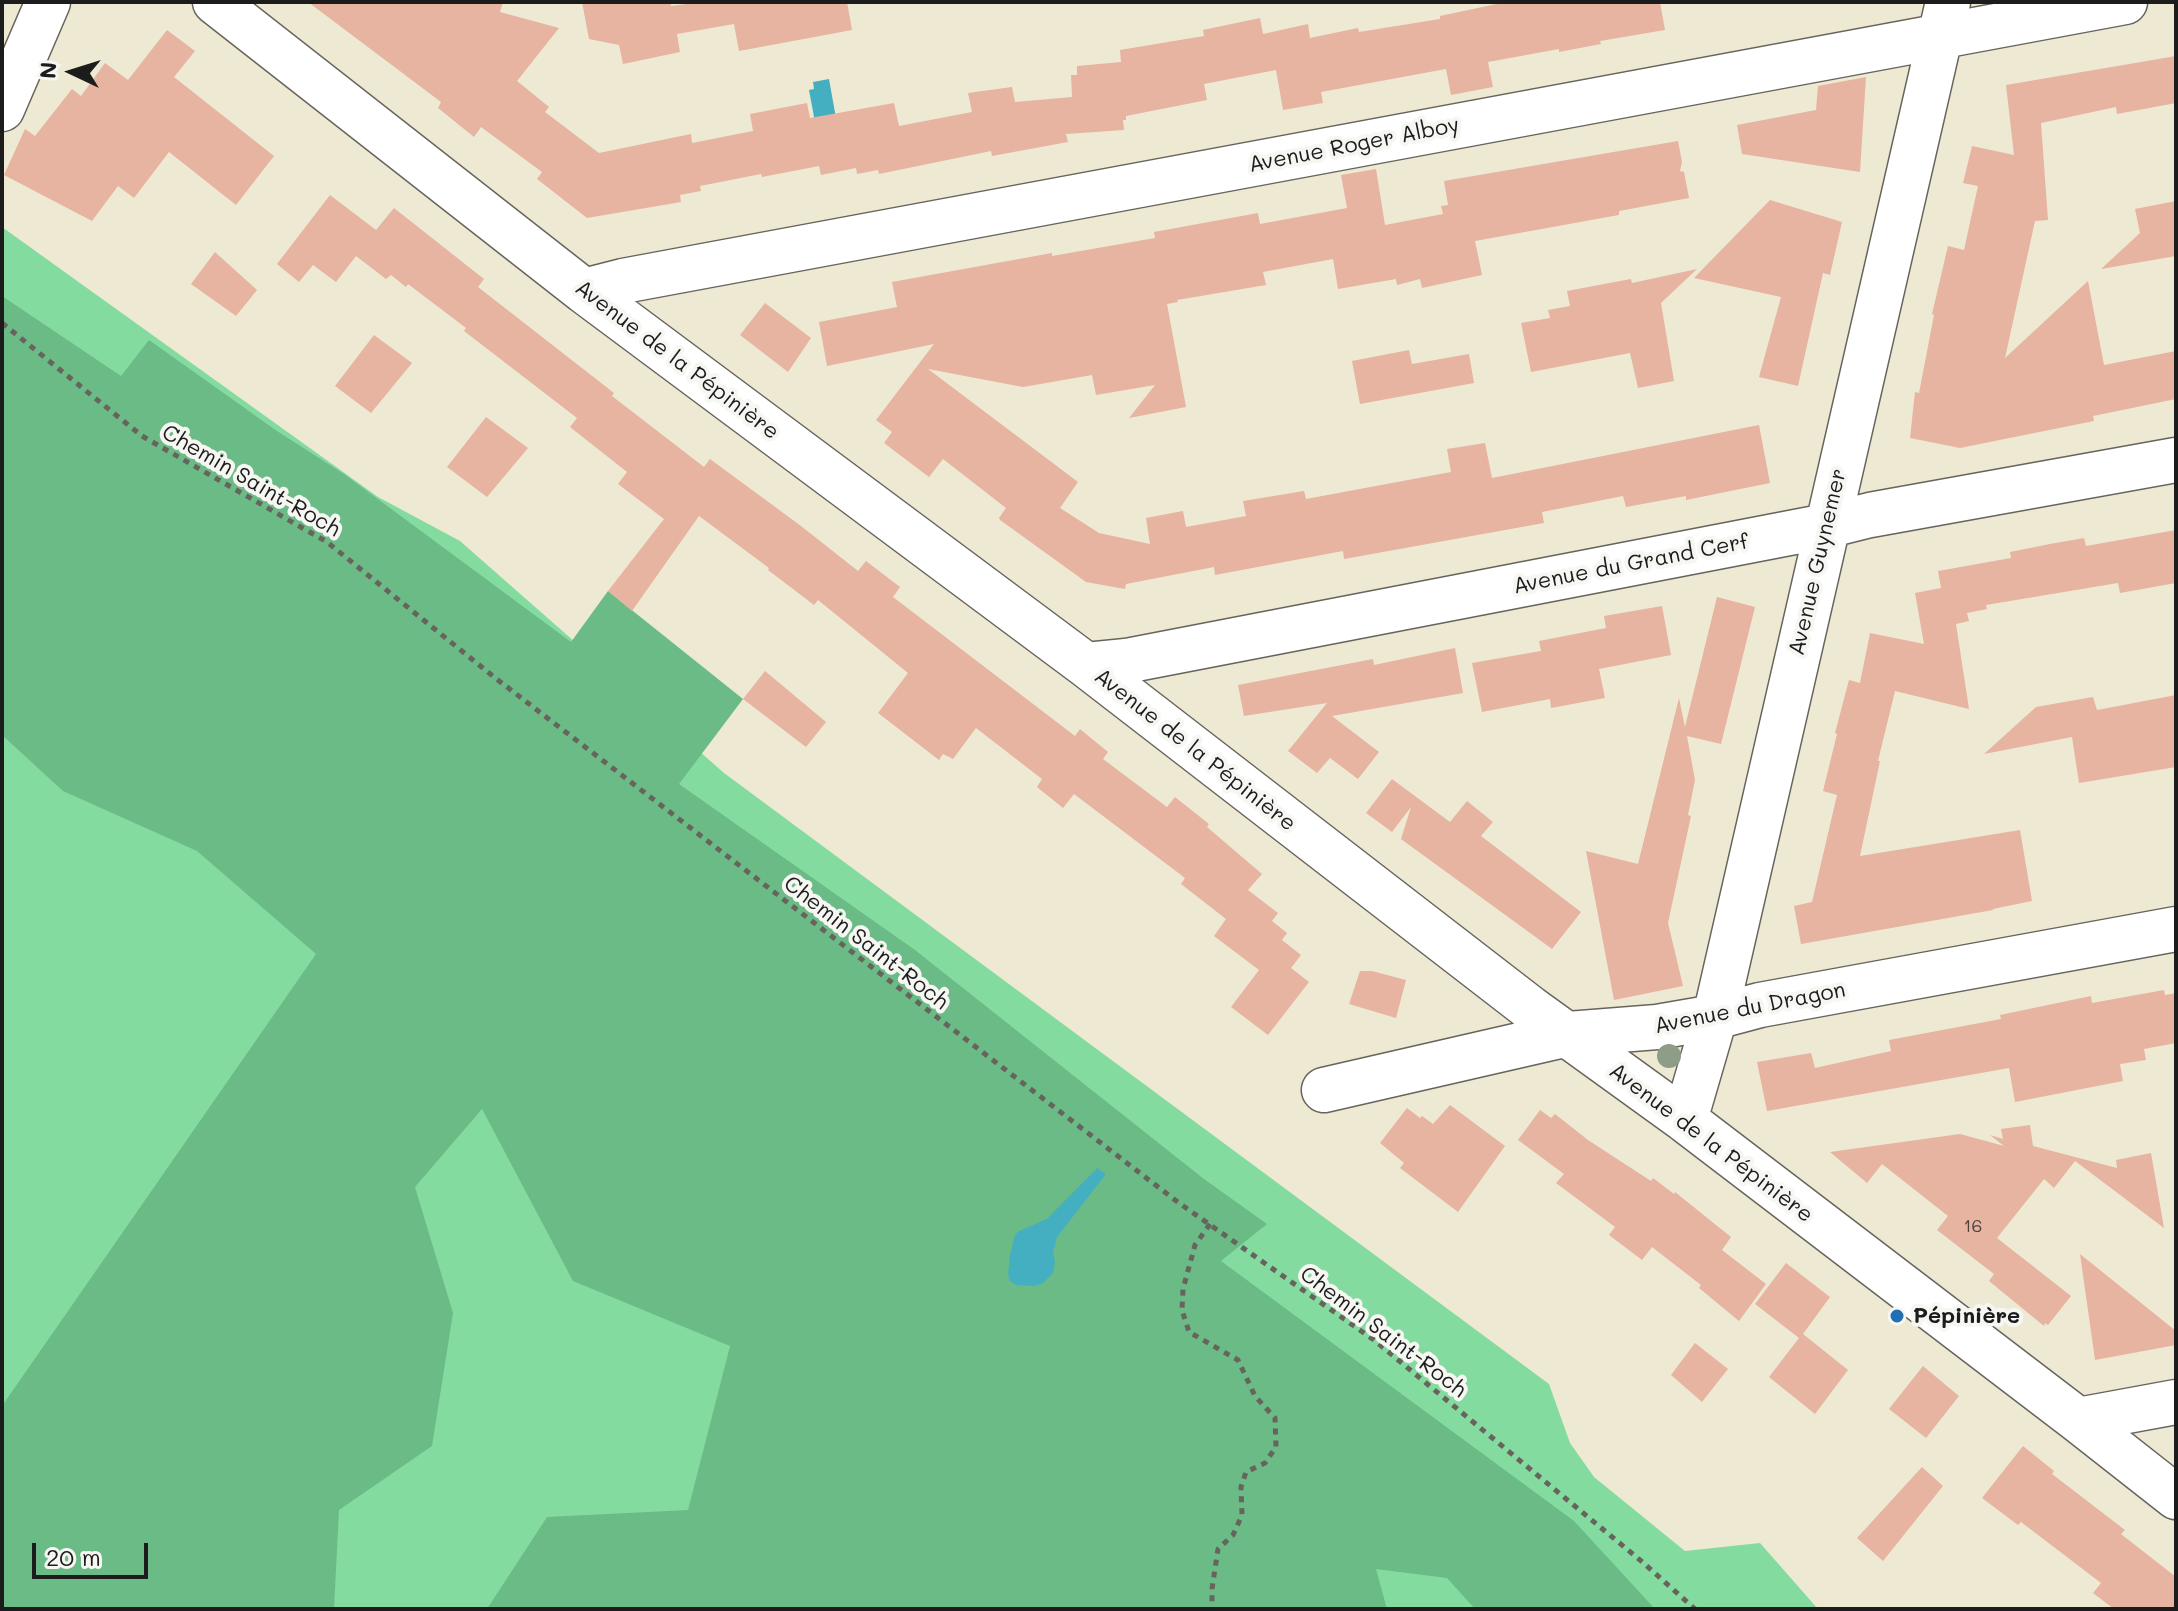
<!DOCTYPE html>
<html>
<head>
<meta charset="utf-8">
<style>
	body { margin:0 }
	#map { position:relative; width:2178px; height:1611px; overflow:hidden; background:#eee9d3; font-family:Mali,sans-serif }
	canvas { display:block }
	.frame { position:absolute; inset:0; border:4px solid #1c1c1c; pointer-events:none }
	.north { position:absolute; left:32px; top:32px; width:80px; height:80px; -webkit-text-stroke:6px #f6f6f2; paint-order:stroke; rotate:274deg; font-size:22px; font-weight:700; line-height:32px; text-align:center; color:#1c1c1c }
	.north::after { content:''; display:block; margin:auto; width:28px; height:36px; background:#1c1c1c; clip-path:polygon(50% 0,100% 100%,50% 72%,0 100%) }
	.scale { position:absolute; left:32px; top:1543px; width:116px; height:36px; box-sizing:border-box; border:4px solid #1c1c1c; border-top:0; padding-left:10px; font-size:24px; line-height:28px; white-space:nowrap; color:#1c1c1c; -webkit-text-stroke:6px #f6f6f2; paint-order:stroke }
</style>
</head>
<body>
<div id="map">
<canvas width="2178" height="1611"></canvas>
<div class="frame"></div>
<div class="north">N</div>
<div class="scale">20 m</div>
</div>
<script>
const c = document.querySelector('canvas').getContext('2d');
c.lineJoin = 'round';
function fill(path, color) {
  c.fillStyle = color;
  c.fill(path, 'evenodd');
}
function poly(rows) {
  const path = new Path2D();
  for (const r of rows) {
    path.moveTo(r[0], r[1]);
    for (let i = 2; i < r.length; i += 2) path.lineTo(r[i], r[i + 1]);
  }
  return path;
}
function stroke(path, color, width, dash) {
  c.strokeStyle = color;
  c.lineWidth = width;
  c.lineCap = dash ? 'butt' : 'round';
  c.setLineDash(dash || []);
  c.stroke(path);
}
function write(font, color, halo, rows, align = 'center') {
  c.font = font + ' Mali,sans-serif';
  c.lineWidth = 8;
  c.setLineDash([]);
  c.textBaseline = 'middle';
  c.strokeStyle = halo;
  c.fillStyle = color;
  for (const [text, x, y, turn = 0] of rows) {
    c.save();
    c.translate(x, y);
    c.rotate((+turn || 0) * Math.PI / 180);
    c.textAlign = isNaN(turn) ? turn : align;
    if (halo) c.strokeText(text, 0, 0);
    c.fillText(text, 0, 0);
    c.restore();
  }
}
fill(poly([
	[2,227,378,497,460,541,724,773,1549,1384,1570,1443,1594,1477,1685,1551,1760,1543,1818,1609,2,1609]
]), '#84db9f');
fill(poly([
	[2,296,121,376,149,340,277,431,344,474,571,642,608,591,743,699,679,784,915,950,1204,1179,1267,1224,1221,1261,1574,1521,1655,1609,1475,1609,1447,1578,1376,1569,1387,1609,487,1609,547,1517,688,1510,730,1346,573,1281,482,1109,415,1187,453,1313,432,1446,339,1510,334,1609,2,1609,2,1406,316,954,197,851,63,791,2,735]
]), '#6bbb86');
fill(poly([
	[829,79,839,135,818,138,809,90,814,89,813,82],
	[1097,1168,1106,1174,1057,1237,1053,1253,1055,1262,1053,1273,1043,1283,1035,1286,1016,1285,1010,1281,1008,1275,1010,1255,1015,1235,1019,1231,1047,1219]
]), '#43afc0');
fill(poly([
	[308,2,503,2,500,12,559,28,517,81,549,107,545,112,599,153,691,134,692,143,753,131,750,114,807,103,810,118,894,103,899,126,972,112,968,93,1012,87,1015,102,1072,97,1071,75,1077,75,1077,66,1121,62,1120,50,1204,36,1203,30,1260,18,1263,34,1308,24,1310,38,1358,28,1359,32,1440,19,1440,16,1506,2,1660,2,1665,30,1600,41,1601,44,1559,52,1559,49,1488,62,1493,87,1451,95,1446,69,1321,92,1323,103,1283,110,1276,70,1204,84,1207,100,1126,116,1126,120,1123,120,1124,130,1066,134,1068,142,992,156,991,151,879,174,878,170,857,174,856,168,821,175,819,166,762,177,761,174,700,186,701,191,680,195,681,202,587,218,537,179,542,172,481,127,474,137,438,108,441,102],
	[582,2,671,2,671,6,702,2,847,2,852,30,739,51,734,24,677,34,680,52,623,64,619,45,589,39],
	[167,30,195,51,174,77,274,156,236,205,169,152,134,198,118,186,92,221,4,175,25,129,35,136,72,89,81,96,105,63,128,80],
	[2176,56,2176,103,2117,114,2116,107,2041,123,2048,220,2035,221,2005,358,2088,281,2104,365,2176,351,2176,399,2093,416,2094,421,1960,448,1910,438,1915,392,1919,393,1934,315,1932,314,1948,246,1964,250,1978,186,1963,183,1972,146,2014,155,2006,85],
	[1866,77,1860,172,1742,154,1737,125,1816,110,1818,86],
	[1678,141,1682,162,1680,171,1684,172,1689,198,1619,211,1619,215,1475,241,1482,275,1422,288,1420,279,1397,285,1396,279,1338,289,1333,259,1263,272,1266,285,1177,300,1178,302,1167,304,1186,407,1129,418,1155,385,1096,395,1092,375,1023,387,928,369,1078,482,1060,508,1099,533,1150,544,1146,518,1183,511,1186,527,1246,516,1243,501,1304,491,1306,499,1451,472,1447,449,1485,443,1492,478,1759,425,1770,483,1686,500,1686,496,1626,507,1623,496,1542,512,1544,523,1344,559,1343,551,1215,575,1214,567,1126,584,1125,589,1086,582,1000,520,999,518,1006,508,943,459,929,477,884,443,892,432,876,420,934,344,827,366,819,322,897,307,892,282,1052,253,1052,256,1155,238,1154,232,1258,213,1260,224,1347,208,1341,175,1376,169,1385,225,1443,214,1441,206,1448,205,1444,181],
	[330,195,376,230,394,208,484,279,478,287,614,393,612,396,704,467,710,459,801,526,858,571,866,561,900,587,893,597,1075,736,1080,729,1108,752,1103,759,1167,807,1175,797,1209,824,1207,827,1262,874,1248,890,1278,913,1272,921,1287,933,1282,940,1301,955,1291,968,1309,982,1268,1035,1231,1007,1259,970,1214,936,1226,919,1181,884,1185,878,1074,794,1063,808,1037,787,1042,779,976,728,953,759,943,754,939,760,878,713,908,673,818,600,814,605,768,570,769,568,699,516,632,611,608,591,664,519,618,484,627,472,570,427,577,418,464,331,466,328,408,284,406,287,391,275,386,279,356,256,336,282,313,265,299,282,277,264],
	[1770,200,1842,222,1830,275,1823,273,1798,386,1759,377,1781,297,1694,278],
	[2176,201,2176,256,2101,269,2140,233,2135,209],
	[215,252,257,290,236,316,191,284],
	[1697,269,1661,303,1674,381,1638,388,1630,353,1531,372,1521,323,1550,318,1548,310,1570,306,1567,291,1631,279,1632,283],
	[765,303,811,338,788,372,740,335],
	[374,335,412,363,371,413,335,386],
	[1409,350,1412,364,1469,354,1474,383,1360,404,1352,361],
	[486,417,528,448,487,497,447,467],
	[2176,530,2176,583,2120,593,2118,583,1986,605,1987,609,1967,613,1969,621,1956,624,1969,709,1895,691,1878,761,1880,761,1860,856,2020,830,2032,901,1993,909,1993,910,1801,944,1794,906,1812,902,1837,795,1823,791,1837,734,1835,733,1849,680,1860,683,1870,633,1924,644,1915,593,1941,588,1938,571,2011,558,2010,552,2050,544,2084,538,2086,546],
	[1717,597,1755,607,1721,744,1687,736,1695,780,1688,815,1691,816,1668,923,1683,986,1614,1000,1586,851,1638,864,1679,698,1685,727],
	[1662,606,1671,655,1599,669,1605,698,1551,708,1550,699,1482,712,1472,663,1541,651,1539,641,1606,628,1604,616],
	[1455,648,1463,693,1332,716,1379,752,1358,779,1330,758,1317,773,1288,751,1327,703,1244,716,1238,685,1373,659,1374,665],
	[765,671,826,722,806,747,743,699],
	[2176,695,2176,767,2079,783,2072,737,1984,754,2036,707,2093,697,2097,710],
	[1392,779,1450,822,1467,801,1493,822,1481,836,1581,912,1552,949,1401,839,1411,807,1392,832,1366,813],
	[1360,971,1372,971,1406,980,1396,1018,1349,1004],
	[2164,990,2165,995,2176,993,2176,1043,2144,1049,2146,1060,2120,1064,2123,1081,2015,1102,2009,1068,1767,1111,1757,1062,1811,1053,1815,1068,1891,1051,1889,1040,2001,1019,2000,1015,2091,996,2092,1003],
	[1450,1105,1505,1146,1458,1212,1400,1168,1404,1163,1380,1143,1407,1108,1420,1118,1422,1116,1433,1124],
	[1540,1110,1551,1118,1555,1114,1588,1140,1651,1181,1653,1178,1674,1194,1675,1192,1731,1237,1722,1250,1766,1284,1739,1321,1699,1288,1701,1285,1652,1247,1642,1260,1609,1235,1615,1227,1556,1183,1564,1174,1518,1140],
	[2030,1125,2033,1146,2117,1168,2116,1160,2151,1153,2164,1228,2075,1161,2054,1188,2044,1179,1997,1238,2071,1296,2048,1325,2045,1323,2044,1326,1989,1281,1994,1274,1937,1230,1948,1216,1882,1164,1867,1183,1830,1152,1960,1134,2004,1146,1990,1135,2003,1139,2001,1129],
	[2080,1254,2176,1331,2176,1345,2095,1360],
	[1786,1263,1830,1297,1803,1334,1848,1370,1815,1414,1769,1377,1799,1338,1755,1304],
	[1695,1343,1728,1369,1702,1402,1671,1375],
	[1923,1366,1959,1396,1926,1438,1889,1409],
	[2023,1446,2054,1471,2052,1474,2125,1530,2121,1534,2176,1577,2176,1609,2114,1609,2093,1593,2101,1583,2021,1522,2018,1525,1982,1498],
	[1922,1467,1943,1486,1883,1561,1857,1538]
]), '#e6b4a1');
const minor = poly([
	[215,2,584,291,1086,665,1530,1008,1685,1120,2078,1420,2176,1497],
	[2,109,48,2],
	[584,291,623,281,2125,2],
	[1086,665,1126,661,1826,526,1870,515,2176,460],
	[1324,1090,1568,1034,1657,1027,1715,1017,1760,1005,2176,929],
	[1685,1120,1715,1017,1948,2],
	[2078,1420,2176,1402]
]);
stroke(minor, '#66645c', 47);
stroke(poly([
	[2,323,142,436,327,542,494,677,1179,1203,1374,1340,1640,1560,1695,1609],
	[1210,1224,1195,1245,1183,1289,1182,1310,1189,1332,1238,1360,1255,1396,1275,1418,1276,1447,1265,1463,1246,1472,1241,1487,1242,1515,1233,1535,1218,1549,1212,1589,1212,1609]
]), '#66645c', 5, [6, 6]);
stroke(minor, '#fff', 44);
c.fillStyle = '#8e9d88';
for (const [x, y] of [
	[1669,1056]
]) {
  c.beginPath();
  c.arc(x, y, 12, 0, 2 * Math.PI);
  c.fill();
}
for (const [x, y, r, color] of [
	[1897,1316,8,"#1f6fb2"]
]) {
  const dot = new Path2D();
  dot.arc(x, y, r, 0, 2 * Math.PI);
  c.fillStyle = color;
  c.fill(dot);
  stroke(dot, '#f6f6f2', 3);
}
write('18px', '#4e423d', null, [
	["16",1973,1226]
]);
write('22px', '#1c1c1c', '#f6f6f2', [
	["Avenue Roger Alboy",1354,145,-11],
	["Avenue de la Pépinière",677,360,37],
	["Chemin Saint-Roch",251,481,30],
	["Avenue Guynemer",1818,562,-77],
	["Avenue du Grand Cerf",1631,564,-11],
	["Avenue de la Pépinière",1195,750,38],
	["Chemin Saint-Roch",866,943,38],
	["Avenue du Dragon",1750,1008,-11],
	["Avenue de la Pépinière",1711,1143,37],
	["Chemin Saint-Roch",1383,1332,37]
]);
write('bold 22px', '#1c1c1c', '#f6f6f2', [
	["Pépinière",1913,1316]
], 'left');
</script>
</body>
</html>
